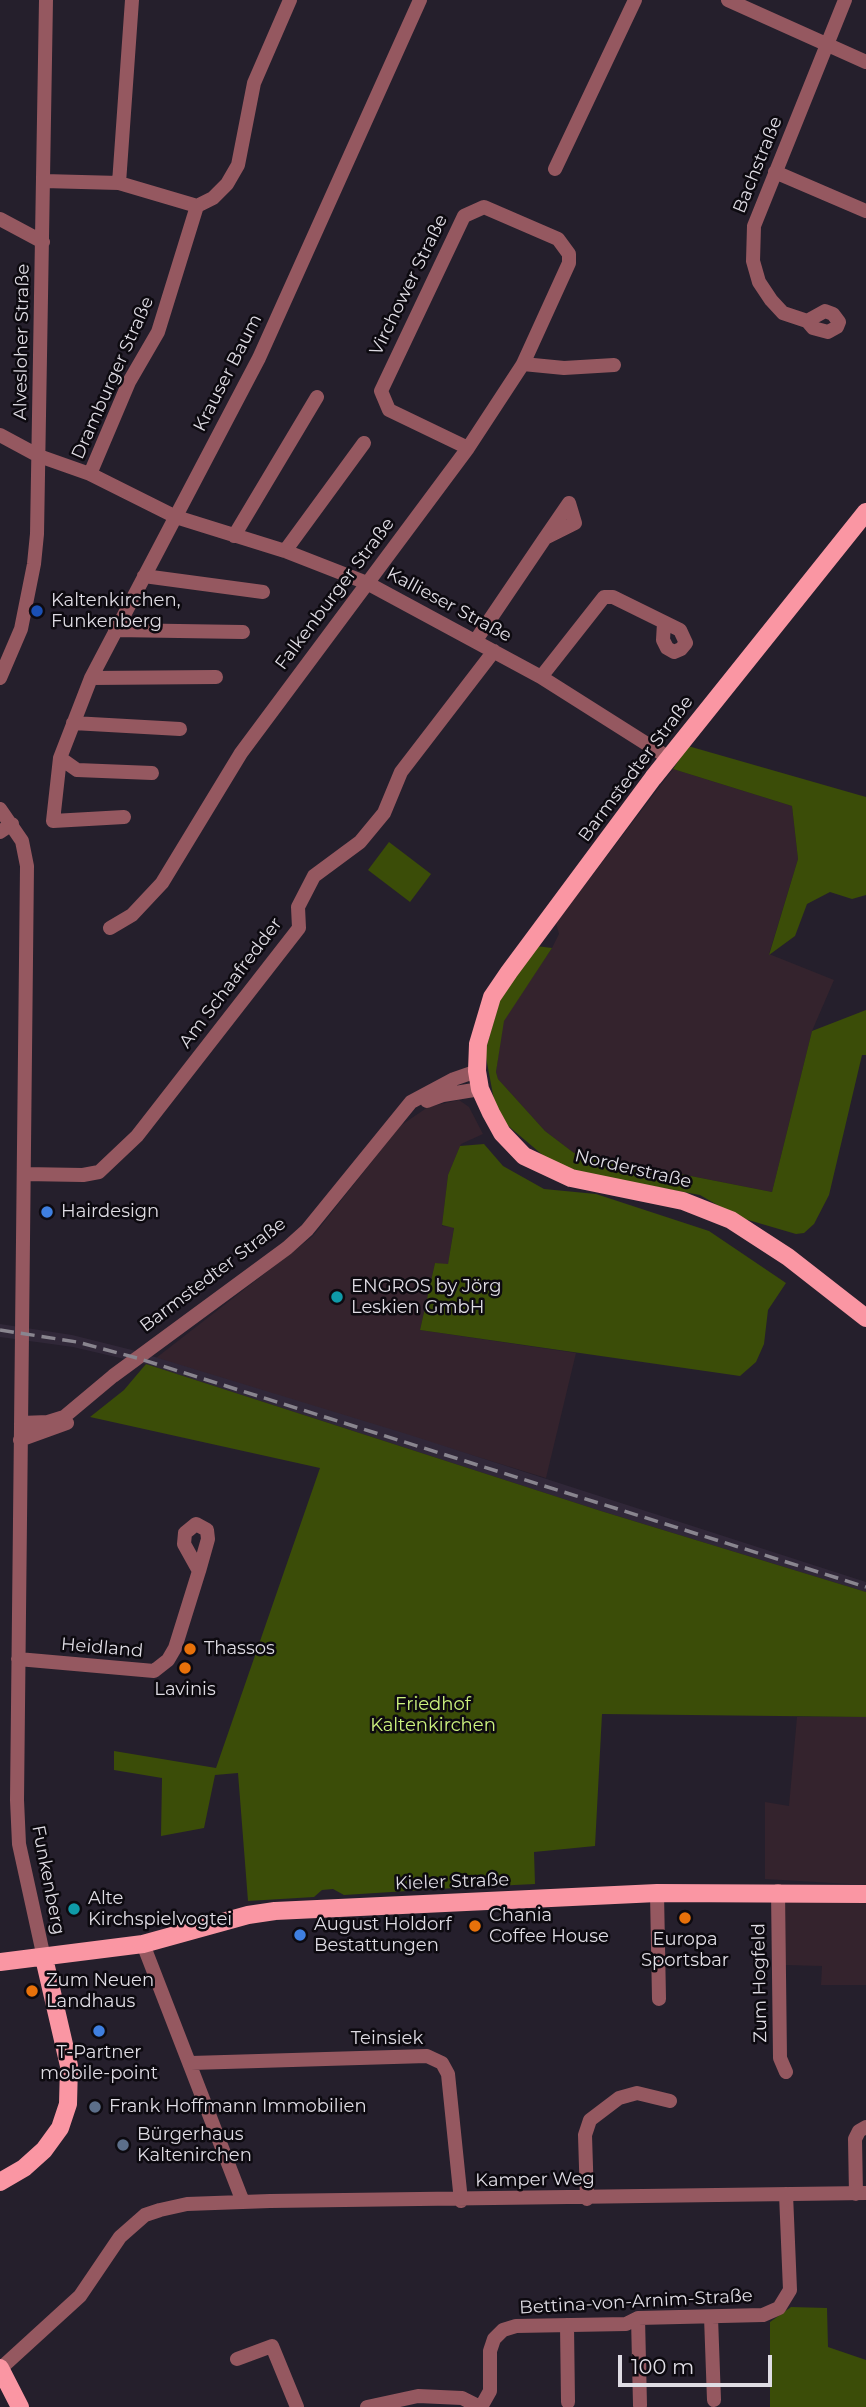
<!DOCTYPE html>
<html>
<head>
<meta charset="utf-8">
<style>
	body { margin:0 }
	#map { position:relative; width:866px; height:2407px; overflow:hidden; background:#251f2c; font-family:Montserrat,sans-serif }
	canvas { display:block }
	.scale { position:absolute; left:618px; top:2355px; width:154px; height:32px; box-sizing:border-box; border:4px solid #dfdce4; border-top:0; padding-left:9px; font-size:21px; line-height:24px; white-space:nowrap; color:#dfdce4; -webkit-text-stroke:5px #0d0a10; paint-order:stroke }
</style>
</head>
<body>
<div id="map">
<canvas width="866" height="2407"></canvas>
<div class="scale">100 m</div>
</div>
<script>
const c = document.querySelector('canvas').getContext('2d');
c.lineJoin = 'round';
function fill(path, color) {
  c.fillStyle = color;
  c.fill(path, 'evenodd');
}
function poly(rows) {
  const path = new Path2D();
  for (const r of rows) {
    path.moveTo(r[0], r[1]);
    for (let i = 2; i < r.length; i += 2) path.lineTo(r[i], r[i + 1]);
  }
  return path;
}
function stroke(path, color, width, dash) {
  c.strokeStyle = color;
  c.lineWidth = width;
  c.lineCap = dash ? 'butt' : 'round';
  c.setLineDash(dash || []);
  c.stroke(path);
}
function write(font, color, halo, rows, align = 'center') {
  c.font = font + ' Montserrat,sans-serif';
  c.lineWidth = 5;
  c.setLineDash([]);
  c.textBaseline = 'middle';
  c.strokeStyle = halo;
  c.fillStyle = color;
  for (const [text, x, y, turn = 0] of rows) {
    c.save();
    c.translate(x, y);
    c.rotate((+turn || 0) * Math.PI / 180);
    c.textAlign = isNaN(turn) ? turn : align;
    if (halo) c.strokeText(text, 0, 0);
    c.fillText(text, 0, 0);
    c.restore();
  }
}
fill(poly([
	[673,769,792,806,798,859,769,954,834,980,812,1031,772,1192,574,1153,545,1131,498,1079,496,1072,503,1021,552,948,559,934,556,923],
	[459,1100,469,1107,483,1134,461,1144,448,1175,442,1226,454,1227,448,1265,435,1263,420,1330,576,1353,546,1478,156,1358,313,1236,400,1126,428,1107],
	[797,1717,866,1717,866,1885,765,1879,765,1802,789,1806],
	[783,1899,866,1902,866,1985,821,1985,822,1966,784,1965]
]), '#34232d');
fill(poly([
	[0,1324,72,1335,132,1350,410,1435,866,1582,866,1592,601,1511,146,1364,73,1347,0,1337]
]), '#302738');
fill(poly([
	[688,746,866,797,866,895,852,899,830,892,807,904,795,936,769,955,798,859,792,806,673,769],
	[389,842,431,874,410,902,368,870],
	[536,946,552,948,504,1021,496,1072,498,1079,545,1131,574,1153,772,1192,812,1031,866,1010,866,1055,862,1055,829,1195,814,1224,804,1233,796,1234,738,1217,700,1195,574,1172,552,1163,506,1124,494,1100,485,1052,500,1000],
	[484,1144,503,1166,544,1189,596,1194,709,1231,786,1283,768,1310,764,1344,756,1362,740,1376,420,1330,435,1263,448,1264,454,1228,442,1225,448,1175,460,1146],
	[146,1364,601,1511,866,1592,866,1717,602,1714,595,1846,534,1852,535,1884,474,1887,470,1882,463,1882,455,1888,344,1895,333,1889,322,1890,314,1897,248,1901,238,1773,215,1775,204,1828,161,1836,162,1778,114,1770,114,1751,216,1768,320,1468,90,1417,124,1390],
	[791,2307,827,2308,828,2347,866,2360,866,2407,770,2407,770,2322]
]), '#3b4d08');
stroke(poly([
	[728,0,866,62],
	[555,169,635,0],
	[775,172,866,211],
	[44,181,119,183,197,206,158,332,129,382,90,474],
	[119,183,132,0],
	[197,206,213,198,227,184,238,165,254,83,290,0],
	[0,219,43,242],
	[807,321,825,311,833,314,839,322,837,327,828,332,813,328,807,321,783,313,771,300,759,282,753,261,754,226,845,0],
	[523,364,564,368,614,365],
	[0,435,39,456,90,474,176,517,285,551,367,583,541,677,669,758],
	[234,536,317,397],
	[285,551,364,443],
	[144,576,263,592],
	[115,630,243,632],
	[476,640,545,538,575,523,569,503,545,538],
	[541,677,604,597,613,597,680,630,686,643,681,649,674,652,667,648,663,640,664,623],
	[0,678,21,629,34,564,37,534,46,0],
	[91,678,216,677],
	[73,723,180,729],
	[60,758,77,770,152,773],
	[0,809,22,841,27,866,17,1800,19,1844,44,1958],
	[124,817,53,821,60,758,91,678,259,358,420,0],
	[0,832,12,824],
	[110,928,132,915,162,883,241,753,468,448,523,364,569,263,569,254,558,239,484,207,464,216,381,391,389,410,468,448],
	[427,1101,443,1095,480,1089],
	[24,1174,83,1175,99,1172,137,1136,299,928,298,907,314,876,360,842,384,813,401,772,494,651],
	[21,1423,48,1422,64,1417,113,1376,287,1248,307,1230,411,1102,454,1079,477,1071],
	[20,1440,67,1423],
	[18,1659,154,1671,168,1660,175,1648,199,1571,184,1544,185,1533,196,1524,207,1530,208,1539,199,1571],
	[778,1891,780,2058,786,2072],
	[657,1893,659,1999],
	[143,1944,243,2202],
	[191,2063,427,2056,442,2063,448,2074,461,2201],
	[856,2194,855,2139,859,2131,866,2127],
	[587,2199,585,2135,590,2120,619,2098,637,2093,670,2101],
	[711,2317,714,2400],
	[638,2318,640,2405],
	[567,2325,568,2402],
	[237,2359,272,2346,297,2407],
	[0,2369,80,2296,120,2237,145,2215,160,2210,187,2204,270,2201,866,2193],
	[367,2407,418,2396,462,2398,480,2407],
	[481,2407,490,2391,490,2351,494,2339,503,2330,516,2326,626,2324,638,2318,763,2315,779,2308,790,2290,786,2194]
]), '#955860', 14);
stroke(poly([
	[866,512,653,778,509,972,492,997,478,1044,477,1071,480,1089,491,1113,502,1133,524,1156,571,1178,683,1201,731,1220,788,1257,866,1318],
	[0,1962,143,1944,248,1915,275,1911,657,1893,866,1894],
	[0,2182,24,2168,44,2150,60,2128,68,2104,69,2066,44,1958],
	[0,2368,20,2407]
]), '#fa96a3', 18);
stroke(poly([
	[0,1330,77,1342,137,1358,866,1587]
]), '#89858f', 3.5, [14, 7]);
for (const [x, y, r, color] of [
	[37,611,7,"#1a4fb4"],
	[47,1212,7,"#3f7fe0"],
	[337,1297,7,"#0f9aa8"],
	[190,1649,7,"#e8710a"],
	[185,1668,7,"#e8710a"],
	[74,1909,7,"#0f9aa8"],
	[685,1918,7,"#e8710a"],
	[475,1926,7,"#e8710a"],
	[300,1935,7,"#3f7fe0"],
	[32,1991,7,"#e8710a"],
	[99,2031,7,"#3f7fe0"],
	[95,2107,7,"#5c6f8a"],
	[123,2145,7,"#5c6f8a"]
]) {
  const dot = new Path2D();
  dot.arc(x, y, r, 0, 2 * Math.PI);
  c.fillStyle = color;
  c.fill(dot);
  stroke(dot, '#0d0a10', 2.5);
}
write('18px', '#dfdce4', '#0d0a10', [
	["Bachstraße",758,165,-68],
	["Virchower Straße",409,285,-64],
	["Alvesloher Straße",22,342,-89],
	["Krauser Baum",228,373,-63],
	["Dramburger Straße",113,378,-66],
	["Falkenburger Straße",335,594,-53],
	["Kallieser Straße",449,605,28],
	["Barmstedter Straße",636,769,-53],
	["Am Schaafredder",231,983,-53],
	["Norderstraße",633,1169,13],
	["Barmstedter Straße",213,1275,-37],
	["Heidland",102,1648,5],
	["Funkenberg",48,1880,79],
	["Kieler Straße",452,1882,-2],
	["Zum Hogfeld",760,1983,-91],
	["Teinsiek",387,2039],
	["Kamper Weg",535,2180,-1],
	["Bettina-von-Arnim-Straße",636,2302,-3]
]);
write('18px', '#dfdce4', '#0d0a10', [
	["Kaltenkirchen,",51,601],
	["Funkenberg",51,622],
	["Hairdesign",61,1212],
	["ENGROS by Jörg",351,1287],
	["Leskien GmbH",351,1308],
	["Thassos",204,1649],
	["Lavinis",185,1690,"center"],
	["Alte",88,1899],
	["Kirchspielvogtei",88,1920],
	["Chania",489,1916],
	["Coffee House",489,1937],
	["August Holdorf",314,1925],
	["Bestattungen",314,1946],
	["Europa",685,1940,"center"],
	["Sportsbar",685,1961,"center"],
	["Zum Neuen",46,1981],
	["Landhaus",46,2002],
	["T-Partner",99,2053,"center"],
	["mobile-point",99,2074,"center"],
	["Frank Hoffmann Immobilien",109,2107],
	["Bürgerhaus",137,2135],
	["Kaltenirchen",137,2156]
], 'left');
write('18px', '#ccf27e', '#0d0a10', [
	["Friedhof",433,1705],
	["Kaltenkirchen",433,1726]
]);
</script>
</body>
</html>
